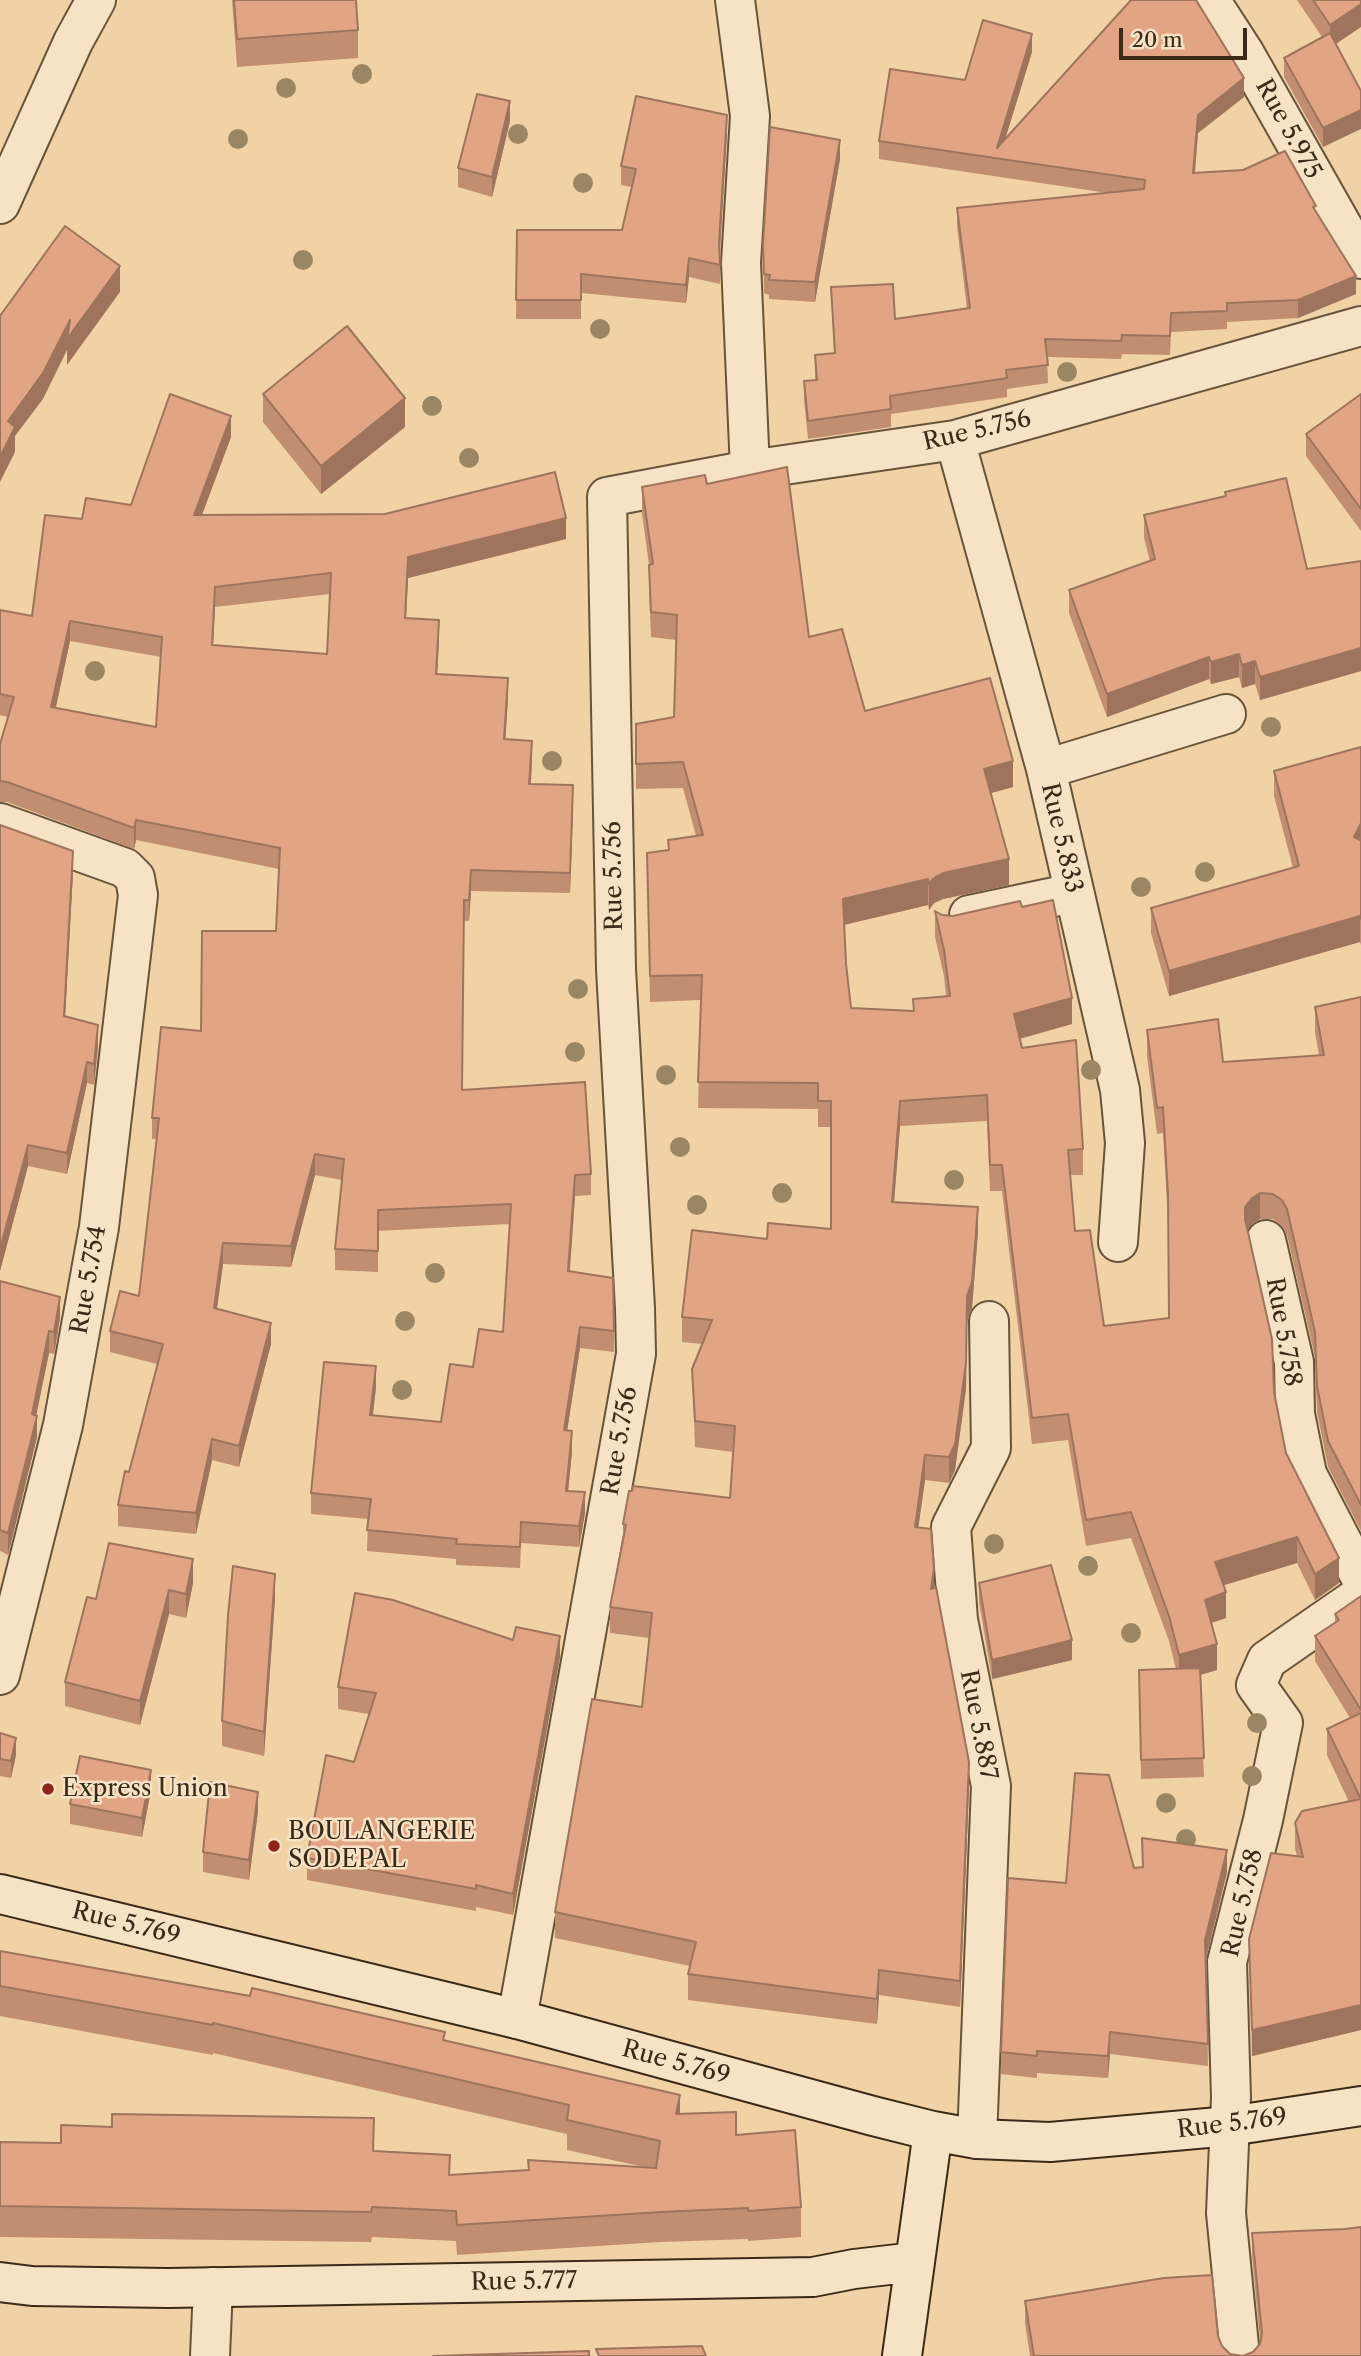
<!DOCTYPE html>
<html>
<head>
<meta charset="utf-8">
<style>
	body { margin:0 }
	#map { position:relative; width:1361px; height:2356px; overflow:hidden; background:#f1d2a6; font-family:"Libre Caslon Text",serif }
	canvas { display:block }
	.scale { position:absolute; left:1119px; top:28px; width:128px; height:32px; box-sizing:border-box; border:4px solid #3a2a17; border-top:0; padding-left:9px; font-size:21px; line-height:24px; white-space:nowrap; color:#3a2a17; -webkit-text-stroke:5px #f6e2c5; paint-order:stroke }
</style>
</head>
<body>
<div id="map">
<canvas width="1361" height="2356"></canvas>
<div class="scale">20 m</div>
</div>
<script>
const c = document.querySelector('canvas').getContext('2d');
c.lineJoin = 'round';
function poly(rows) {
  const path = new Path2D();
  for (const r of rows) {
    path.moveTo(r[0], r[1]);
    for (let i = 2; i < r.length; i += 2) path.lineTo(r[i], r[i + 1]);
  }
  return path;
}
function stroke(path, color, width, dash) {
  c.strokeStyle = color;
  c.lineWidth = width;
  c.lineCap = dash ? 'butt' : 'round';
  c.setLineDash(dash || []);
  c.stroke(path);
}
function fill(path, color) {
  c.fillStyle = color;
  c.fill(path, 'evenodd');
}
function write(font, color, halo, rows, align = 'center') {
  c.font = font + ' "Libre Caslon Text",serif';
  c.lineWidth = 5;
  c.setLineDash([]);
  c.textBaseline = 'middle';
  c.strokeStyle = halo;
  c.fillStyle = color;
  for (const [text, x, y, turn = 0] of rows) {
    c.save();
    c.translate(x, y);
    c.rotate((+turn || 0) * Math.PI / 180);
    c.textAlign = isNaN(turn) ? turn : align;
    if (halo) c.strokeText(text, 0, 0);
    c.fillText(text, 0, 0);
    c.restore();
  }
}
const street = poly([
	[735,0,750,116,741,263,750,470],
	[1210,0,1245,54,1361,259],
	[0,204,73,42,96,0],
	[955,440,1046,769,1120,1090,1125,1143,1118,1242],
	[1046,769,1226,714],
	[0,823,125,868,135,878,138,895,99,1227,63,1425,0,1675],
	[969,915,1073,893],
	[1266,1240,1294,1362,1295,1414,1307,1474,1361,1578],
	[517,2019,636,1354,635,1308,616,969,607,497,750,470,955,440,1361,326],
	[977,2139,991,1786,958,1620,951,1527,991,1448,989,1321],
	[210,2356,213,2287],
	[1240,2356,1226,2213,1231,2097,1227,1962,1263,1820,1283,1723,1256,1685,1267,1660,1361,1595]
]);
const secondary = poly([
	[0,1894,517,2019,873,2116,933,2131,977,2139,1050,2142,1230,2126,1361,2106],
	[0,2282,32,2286,168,2288,813,2277,854,2269,915,2262,933,2131],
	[902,2356,915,2262]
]);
stroke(street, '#68543b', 42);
stroke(secondary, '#3a2a17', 42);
stroke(street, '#f6e2c5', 38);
stroke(secondary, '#f6e2c5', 38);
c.fillStyle = '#9b8663';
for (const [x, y] of [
	[362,74],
	[286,88],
	[518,134],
	[238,139],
	[583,183],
	[303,260],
	[600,329],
	[1067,372],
	[432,406],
	[469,458],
	[95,671],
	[1271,727],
	[552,761],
	[1205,872],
	[1141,887],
	[578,989],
	[575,1052],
	[1091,1070],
	[666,1075],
	[680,1147],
	[954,1180],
	[782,1193],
	[697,1205],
	[435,1273],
	[405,1321],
	[402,1390],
	[994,1544],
	[1088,1566],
	[1131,1633],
	[1257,1723],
	[1252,1776],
	[1166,1803],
	[1186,1839]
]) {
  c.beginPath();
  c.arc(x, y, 10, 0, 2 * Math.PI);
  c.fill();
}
fill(poly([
	[232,0,356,0,358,30,358,58,237,67],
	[1297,0,1361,0,1336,44,1323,147,1284,77,1284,58,1322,37],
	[1032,52,1005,139,1244,97,1198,133,1195,173,1316,213,1356,294,1298,318,1227,322,1227,329,1171,332,1170,355,1122,354,1121,359,1047,357,1048,383,1007,389,1007,397,891,414,891,427,808,439,804,400,804,381,815,380,815,355,834,353,831,287,895,319,967,309,957,226,957,208,1108,193,879,159,879,141,965,80],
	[510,121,492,197,458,187,458,168],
	[727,133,720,254,720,284,689,277,686,303,581,293,581,319,516,319,517,230,622,230,632,187,621,185,621,166],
	[840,159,815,302,769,299,769,295,764,293,763,244],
	[263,394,405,427,321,494,263,422],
	[1361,394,1361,531,1306,456,1306,434],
	[231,437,202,515,566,539,408,578,406,618,439,641,437,674,508,699,505,739,532,762,531,784,573,806,570,893,471,891,469,921,464,921,462,1089,591,1174,591,1195,575,1196,570,1271,614,1331,614,1352,580,1348,567,1430,572,1452,568,1491,585,1513,579,1547,521,1543,520,1568,456,1565,456,1559,367,1551,368,1519,311,1514,311,1493,376,1387,373,1416,441,1422,473,1367,503,1332,510,1224,378,1231,378,1272,335,1270,335,1249,342,1180,315,1175,291,1267,223,1264,217,1309,271,1344,239,1467,212,1460,196,1534,118,1526,118,1505,129,1472,157,1364,110,1352,110,1331,139,1296,156,1139,152,1139,152,1118,201,1031,276,931,279,869,136,840,134,849,7,802,0,802,0,744,8,717,0,715,0,610,32,616,82,519,131,505],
	[330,594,327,654,213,645,215,607],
	[70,641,161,657,156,727,56,708],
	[707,484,809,637,865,711,1013,787,991,793,1009,885,943,899,934,903,929,910,928,905,844,925,846,964,851,1008,913,1011,913,999,946,996,944,976,935,937,935,911,942,915,953,916,1022,907,1072,1024,1020,1039,1022,1048,1083,1149,1083,1175,1070,1175,1075,1231,1104,1326,1169,1318,1168,1221,1163,1133,1157,1134,1147,1056,1147,1030,1223,1062,1319,1055,1315,1033,1315,1007,1361,997,1361,1531,1328,1467,1317,1412,1315,1357,1287,1235,1282,1226,1273,1219,1260,1219,1252,1224,1247,1230,1274,1392,1286,1453,1339,1583,1315,1600,1297,1563,1223,1585,1226,1618,1211,1623,1217,1670,1200,1675,1204,1777,1141,1779,1139,1670,1176,1669,1169,1641,1131,1538,1086,1546,1068,1440,1032,1444,1002,1191,990,1191,987,1121,900,1126,894,1202,978,1232,972,1308,967,1321,966,1389,955,1470,949,1483,925,1480,918,1527,934,1588,969,1788,960,2007,879,1995,877,2024,688,2000,688,1974,690,1966,555,1938,555,1912,642,1707,649,1638,610,1633,610,1607,623,1538,623,1524,730,1498,733,1452,695,1447,692,1369,702,1344,682,1342,682,1317,767,1239,831,1229,831,1127,818,1127,818,1109,698,1108,701,1000,650,1002,647,853,668,850,668,840,696,836,683,788,636,789,636,724,674,717,676,640,651,637,649,590,649,565,642,513,642,487],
	[1225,492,1307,569,1361,561,1361,671,1260,700,1255,684,1242,688,1239,677,1211,684,1209,679,1107,717,1069,613,1069,590,1150,561,1144,538,1144,515,1225,496],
	[1361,747,1361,945,1360,942,1169,996,1151,933,1151,908,1293,868,1274,796,1274,771],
	[0,825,73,872,65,1016,98,1046,94,1085,87,1083,67,1174,28,1166,0,1271],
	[0,1281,60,1318,54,1354,49,1353,36,1415,37,1437,8,1555,0,1551],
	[193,1583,186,1618,169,1614,140,1725,65,1706,65,1682,96,1599],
	[979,1583,1072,1660,992,1679,979,1602],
	[1361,1596,1361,2030,1252,2056,1249,1939,1297,1856,1295,1849,1295,1823,1349,1802,1327,1755,1327,1729,1350,1718,1315,1661,1315,1636,1335,1623,1335,1614],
	[275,1599,264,1756,222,1746,222,1721],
	[560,1657,513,1915,476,1907,476,1911,307,1880,307,1858,354,1762,369,1714,338,1709,338,1687],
	[0,1733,16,1755,11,1778,0,1776],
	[151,1790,142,1837,70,1824,70,1804],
	[258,1811,249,1880,203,1872,203,1852],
	[1134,1868,1227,1872,1206,1960,1208,2066,1110,2054,1108,2078,1037,2073,1037,2078,1001,2074,1001,2052,1066,1883],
	[0,1951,445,2040,680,2114,736,2135,801,2207,801,2237,748,2241,748,2239,661,2242,457,2255,456,2241,372,2237,371,2242,0,2237,0,2142,374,2151,450,2175,644,2167,567,2150,567,2134,213,2053,213,2055,0,2016],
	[1345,2229,1361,2356,1030,2356,1025,2323,1025,2301,1218,2336,1222,2346,1230,2354,1243,2356,1253,2352,1260,2344,1260,2340,1252,2255,1252,2233]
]), '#c28e72');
fill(poly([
	[1361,4,1361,27,1330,48,1330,25],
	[1032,34,1032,52,999,159,997,148],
	[1244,78,1244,97,1198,133,1193,191,1193,173,1198,115],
	[510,101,510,121,492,197,492,177],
	[1361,110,1361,129,1323,147,1323,128],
	[727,115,727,133,719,262,719,243],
	[840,140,840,159,815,302,815,282],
	[689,258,689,277,686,303,686,285],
	[120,266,120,292,67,365,67,350,43,399,15,436,15,452,0,482,0,457,8,421,70,320],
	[1356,276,1356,294,1298,318,1298,300],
	[405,398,405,427,321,494,321,466],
	[231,416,231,437,194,536,194,515],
	[566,518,566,539,408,578,405,639,408,557],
	[215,587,215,607,212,666,212,645],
	[439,620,439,641,436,694,436,674],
	[70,621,70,641,51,728,51,707],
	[1361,648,1361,671,1260,700,1260,677],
	[1239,654,1239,677,1211,684,1211,662],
	[1209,657,1209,679,1107,717,1107,694],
	[1255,661,1255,684,1242,688,1242,665],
	[508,678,508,699,504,760,504,739],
	[532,741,532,762,529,804,529,784],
	[1013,761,1013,787,984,795,984,769],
	[573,785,573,806,570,893,570,873],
	[136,820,136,840,134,849,134,828],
	[1361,823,1361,848,1354,837],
	[73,851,73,872,64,1037,64,1016],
	[1009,859,1009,885,943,899,934,903,929,910,929,884,934,878,943,873],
	[471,870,471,891,469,921,469,900],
	[928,879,928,905,843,925,843,899],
	[1360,916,1360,942,1169,996,1169,971],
	[1072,998,1072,1024,1014,1040,1014,1014],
	[98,1025,98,1046,94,1085,94,1064],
	[87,1062,87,1083,67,1174,67,1153],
	[900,1101,900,1126,892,1228,892,1202],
	[28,1145,28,1166,0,1271,0,1249],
	[315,1154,315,1175,291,1267,291,1246],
	[575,1175,575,1196,568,1292,568,1271],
	[1260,1193,1260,1219,1252,1224,1245,1233,1245,1245,1245,1207,1252,1198],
	[978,1207,978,1232,972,1308,967,1321,966,1389,955,1470,949,1483,949,1457],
	[223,1243,223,1264,214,1329,214,1308],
	[60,1297,60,1318,54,1354,54,1332],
	[271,1323,271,1344,239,1467,239,1446],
	[580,1327,580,1348,564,1451,564,1430],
	[49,1331,49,1353,32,1436,32,1414],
	[376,1366,376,1387,370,1436,370,1415],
	[37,1416,37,1437,8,1555,8,1533],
	[572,1431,572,1452,566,1511,566,1491],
	[212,1439,212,1460,196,1534,196,1513],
	[925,1455,925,1480,915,1552,915,1527],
	[585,1492,585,1513,579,1547,579,1526],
	[1297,1537,1297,1563,1215,1588,1215,1562],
	[1339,1558,1339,1583,1315,1600,1315,1574],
	[193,1559,193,1583,186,1618,186,1594],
	[934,1569,934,1594,931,1589],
	[275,1574,275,1599,264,1756,264,1732],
	[169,1590,169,1614,140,1725,140,1701],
	[1226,1592,1226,1618,1205,1625,1205,1600],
	[560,1636,560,1657,513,1915,513,1894],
	[1072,1640,1072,1660,992,1679,992,1660],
	[1217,1644,1217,1670,1179,1681,1179,1655],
	[16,1738,16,1755,11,1778,11,1761],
	[969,1762,969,1788,960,2007,960,1981],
	[151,1770,151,1790,142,1837,142,1818],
	[258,1792,258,1811,249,1880,249,1860],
	[1227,1850,1227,1872,1205,1962,1205,1940],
	[879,1970,879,1995,877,2024,877,1999],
	[1361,2005,1361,2030,1252,2056,1252,2030],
	[1110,2032,1110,2054,1108,2078,1108,2056],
	[680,2095,680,2125,676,2114]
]), '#9e745d');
const building = poly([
	[234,0,356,0,358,30,237,39,234,0],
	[1131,0,1196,0,1244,78,1198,115,1193,173,1243,170,1285,151,1316,206,1313,207,1356,276,1298,300,1227,303,1227,311,1171,313,1170,336,1122,335,1121,341,1045,339,1048,365,1006,370,1007,378,890,396,891,409,808,421,804,381,817,380,815,355,835,353,831,287,893,284,895,319,970,308,957,208,1144,189,1145,180,879,141,890,69,965,80,983,20,1032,34,997,148,1131,0],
	[1313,0,1361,0,1361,4,1330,25,1313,0],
	[1330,33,1361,91,1361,110,1323,128,1284,58,1330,33],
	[477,94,510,101,492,177,458,168,477,94],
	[636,96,727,115,719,243,720,265,689,258,686,285,581,274,581,300,516,300,517,230,622,230,636,169,621,166,636,96],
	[770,127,840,140,815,282,769,280,770,275,764,274,763,244,770,127],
	[65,226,120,266,67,339,70,320,43,373,8,421,15,427,0,457,0,316,65,226],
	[347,326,405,398,321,466,263,394,347,326],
	[170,394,231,416,194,515,385,514,555,472,566,518,408,557,405,618,439,620,436,674,508,678,504,739,532,741,529,784,573,785,570,873,471,870,469,900,464,900,462,1090,585,1082,591,1174,575,1175,568,1271,613,1278,614,1331,580,1327,564,1430,572,1431,566,1491,585,1492,579,1526,521,1522,520,1547,456,1544,457,1539,367,1530,371,1499,311,1493,324,1362,376,1366,370,1415,441,1422,450,1364,473,1367,479,1329,503,1332,511,1204,378,1210,378,1251,335,1249,344,1159,315,1154,291,1246,223,1243,214,1308,271,1323,239,1446,212,1439,196,1513,118,1505,125,1471,129,1472,163,1344,110,1331,120,1291,139,1296,159,1118,152,1118,161,1027,201,1031,202,931,276,931,280,848,136,820,134,828,7,782,0,781,0,744,14,697,0,694,0,610,32,616,45,515,82,519,86,498,131,505,170,394],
	[331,573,327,654,212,645,215,587,331,573],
	[70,621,162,637,156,727,51,707,70,621],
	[1361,394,1361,509,1306,434,1361,394],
	[787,467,809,637,842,629,865,711,990,678,1013,761,984,769,1009,859,943,873,934,878,929,884,928,879,843,899,846,964,851,1008,914,1011,913,999,950,996,944,950,935,911,942,915,953,916,1020,901,1022,907,1053,900,1072,998,1014,1014,1022,1048,1076,1040,1083,1149,1068,1150,1075,1231,1090,1230,1104,1326,1169,1318,1168,1195,1163,1107,1157,1108,1147,1030,1218,1019,1223,1062,1324,1055,1315,1007,1361,997,1361,1505,1328,1441,1317,1386,1315,1332,1287,1209,1282,1200,1273,1194,1260,1193,1252,1198,1245,1207,1245,1219,1272,1339,1274,1392,1286,1453,1339,1558,1315,1574,1297,1537,1215,1562,1226,1592,1205,1600,1217,1644,1179,1655,1169,1616,1131,1512,1086,1520,1068,1414,1032,1418,1002,1165,990,1165,987,1095,900,1101,892,1202,978,1207,972,1282,967,1296,966,1363,955,1444,949,1457,925,1455,915,1527,931,1529,934,1569,931,1589,936,1587,969,1762,960,1981,879,1970,877,1999,688,1974,696,1942,555,1912,592,1699,642,1707,652,1613,610,1607,626,1525,623,1524,629,1491,632,1491,633,1486,730,1498,735,1426,695,1421,692,1369,712,1320,682,1317,692,1230,767,1239,768,1223,831,1229,831,1101,818,1101,818,1083,698,1082,702,975,650,976,647,853,669,850,668,840,703,835,683,762,636,764,636,724,674,717,677,615,651,612,649,565,653,564,642,487,705,475,707,484,787,467],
	[1286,478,1307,569,1361,561,1361,648,1260,677,1255,661,1242,665,1239,654,1211,662,1209,657,1107,694,1069,590,1155,559,1144,515,1226,496,1225,492,1286,478],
	[1361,747,1361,823,1354,837,1361,841,1361,919,1360,916,1169,971,1151,908,1299,866,1274,771,1361,747],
	[0,825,73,851,64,1016,98,1025,94,1064,87,1062,67,1153,28,1145,0,1249,0,825],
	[0,1281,60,1297,54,1332,49,1331,32,1414,37,1416,8,1533,0,1530,0,1281],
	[109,1543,193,1559,186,1594,169,1590,140,1701,65,1682,87,1597,96,1599,109,1543],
	[1051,1565,1072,1640,992,1660,979,1583,1051,1565],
	[233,1566,275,1574,264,1732,222,1721,228,1615,233,1566],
	[355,1593,393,1600,513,1640,516,1627,560,1636,513,1894,476,1885,476,1889,307,1858,326,1755,354,1762,376,1693,338,1687,355,1593],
	[1361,1596,1361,1710,1315,1636,1339,1620,1335,1614,1361,1596],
	[1200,1668,1204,1758,1141,1760,1139,1670,1200,1668],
	[1361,1713,1361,2005,1252,2030,1249,1939,1271,1853,1303,1857,1295,1823,1302,1811,1361,1799,1327,1729,1361,1713],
	[0,1733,16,1738,11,1761,0,1759,0,1733],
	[80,1756,151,1770,142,1818,70,1804,80,1756],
	[1075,1773,1109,1775,1134,1868,1143,1867,1142,1838,1227,1850,1205,1940,1208,2044,1110,2032,1108,2056,1037,2051,1037,2056,1001,2052,1008,1878,1066,1883,1075,1773],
	[210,1782,258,1792,249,1860,203,1852,210,1782],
	[0,1951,250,1996,252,1988,445,2032,443,2040,680,2095,676,2114,736,2112,736,2135,795,2130,801,2207,748,2211,748,2208,661,2212,457,2225,456,2211,372,2207,371,2212,0,2206,0,2142,61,2143,61,2125,112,2127,112,2114,374,2118,373,2151,450,2155,449,2175,529,2170,528,2160,656,2168,660,2141,567,2120,569,2105,213,2023,213,2025,0,1986,0,1951],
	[1361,2227,1361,2356,1034,2356,1025,2301,1164,2278,1212,2275,1218,2336,1222,2346,1230,2354,1243,2356,1253,2352,1260,2344,1262,2333,1252,2233,1345,2229,1361,2227],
	[702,2346,706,2356,599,2356,596,2349,702,2346],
	[589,2351,589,2356,433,2356,589,2351]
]);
fill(building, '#e1a585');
stroke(building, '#9e745d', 2);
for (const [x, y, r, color] of [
	[48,1789,7,"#8f2418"],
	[274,1846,7,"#8f2418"]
]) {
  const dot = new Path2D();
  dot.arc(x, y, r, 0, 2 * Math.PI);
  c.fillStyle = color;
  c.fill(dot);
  stroke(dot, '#f6e2c5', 2.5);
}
write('24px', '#3a2a17', '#f6e2c5', [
	["Rue 5.975",1288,129,61],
	["Rue 5.756",977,431,-13],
	["Rue 5.833",1061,838,77],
	["Rue 5.756",614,876,-91],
	["Rue 5.754",89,1280,-80],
	["Rue 5.758",1283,1332,80],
	["Rue 5.756",620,1441,-80],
	["Rue 5.887",978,1725,79],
	["Rue 5.758",1243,1903,-77],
	["Rue 5.769",126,1924,14],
	["Rue 5.769",676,2063,15],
	["Rue 5.769",1232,2124,-7],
	["Rue 5.777",524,2282,-1]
]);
write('24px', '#3a2a17', '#f6e2c5', [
	["Express Union",62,1789],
	["BOULANGERIE",288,1832],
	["SODEPAL",288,1860]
], 'left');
</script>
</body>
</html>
